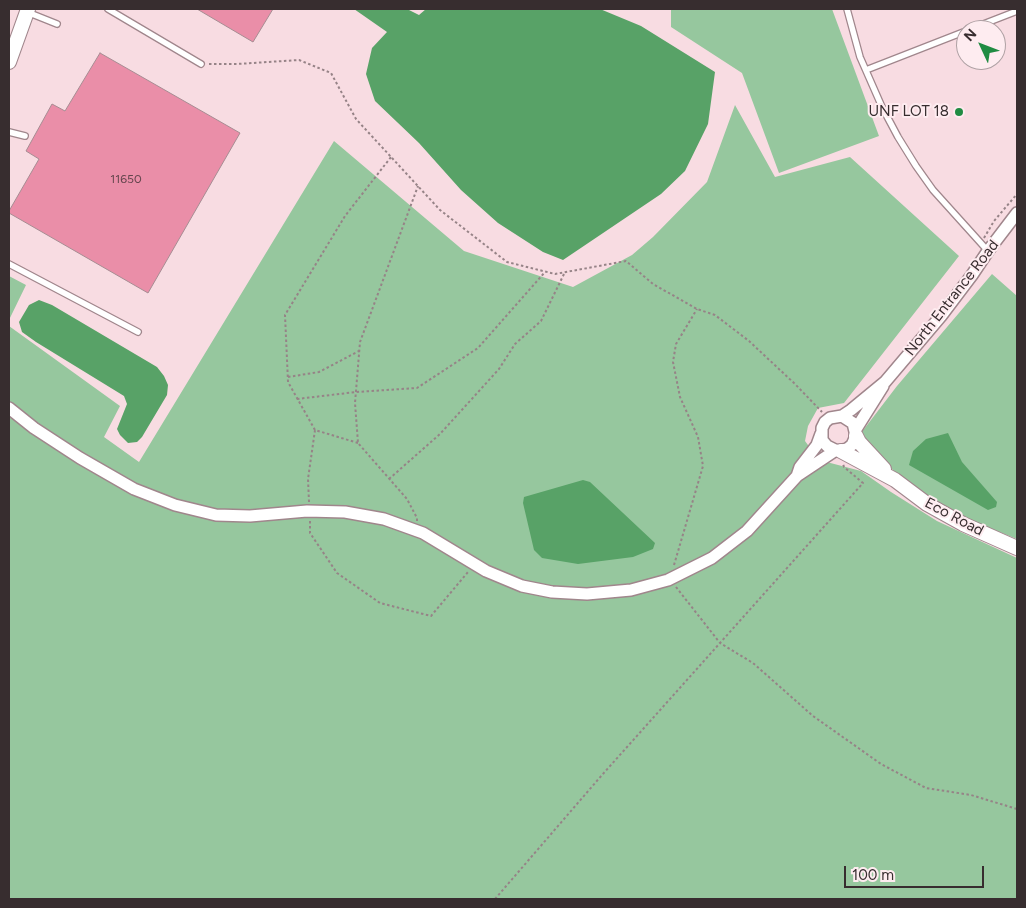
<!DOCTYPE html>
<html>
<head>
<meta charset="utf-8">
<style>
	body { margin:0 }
	#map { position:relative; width:1026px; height:908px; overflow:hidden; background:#f8dce2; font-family:Figtree,sans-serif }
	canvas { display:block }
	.frame { position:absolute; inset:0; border:10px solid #372d2f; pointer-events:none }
	.north { position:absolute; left:956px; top:20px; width:50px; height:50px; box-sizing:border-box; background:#feecf0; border:1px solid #aea0a3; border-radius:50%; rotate:313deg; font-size:14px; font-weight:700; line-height:20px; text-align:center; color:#372d2f }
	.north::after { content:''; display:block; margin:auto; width:18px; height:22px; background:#208b42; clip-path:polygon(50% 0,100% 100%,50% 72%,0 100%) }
	.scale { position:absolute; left:844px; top:866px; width:140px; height:22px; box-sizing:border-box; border:2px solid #372d2f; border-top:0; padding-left:6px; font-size:15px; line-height:18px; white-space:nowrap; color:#372d2f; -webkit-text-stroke:4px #feecf0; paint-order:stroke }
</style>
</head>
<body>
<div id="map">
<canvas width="1026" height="908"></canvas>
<div class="frame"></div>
<div class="north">N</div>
<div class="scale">100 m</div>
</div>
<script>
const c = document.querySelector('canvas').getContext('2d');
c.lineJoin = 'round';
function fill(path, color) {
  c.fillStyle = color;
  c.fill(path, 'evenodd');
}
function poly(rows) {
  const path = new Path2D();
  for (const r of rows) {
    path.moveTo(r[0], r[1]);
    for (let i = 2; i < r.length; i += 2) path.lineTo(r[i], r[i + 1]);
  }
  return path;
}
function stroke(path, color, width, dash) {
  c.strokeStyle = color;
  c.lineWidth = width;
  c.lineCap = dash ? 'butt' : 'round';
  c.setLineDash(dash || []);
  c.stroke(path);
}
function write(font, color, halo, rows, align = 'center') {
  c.font = font + ' Figtree,sans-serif';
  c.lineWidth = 4;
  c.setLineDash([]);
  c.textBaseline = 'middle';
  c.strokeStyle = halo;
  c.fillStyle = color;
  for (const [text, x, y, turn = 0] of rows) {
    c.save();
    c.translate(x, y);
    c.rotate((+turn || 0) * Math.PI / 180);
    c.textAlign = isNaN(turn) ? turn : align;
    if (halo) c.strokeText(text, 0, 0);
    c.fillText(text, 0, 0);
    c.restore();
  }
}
fill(poly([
	[671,9,832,9,879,136,779,173,742,73,671,27],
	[735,105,775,177,850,157,959,256,844,403,818,408,808,426,805,441,819,460,861,471,891,492,937,521,1017,558,1017,899,9,899,9,326,120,406,104,437,139,462,334,141,464,251,573,287,632,255,653,237,707,182],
	[992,274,1017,296,1017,539,977,523,932,499,899,477,861,433,897,386],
	[9,276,26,285,9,320]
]), '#96c79e');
fill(poly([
	[354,9,407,9,419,15,426,9,600,9,641,26,715,72,708,124,685,171,661,194,563,260,543,252,498,223,461,190,419,143,375,101,366,74,372,48,387,32],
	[39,300,52,305,157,367,164,376,168,385,167,395,142,437,137,442,128,443,120,435,117,429,127,404,124,396,36,342,22,332,19,322,29,305],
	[948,433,962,462,997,502,996,507,988,510,909,465,913,451,926,439],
	[583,480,590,482,655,543,653,549,633,557,578,564,542,558,534,550,523,503,524,497]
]), '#58a267');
const building = poly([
	[197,9,273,9,253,42,197,9],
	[100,53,240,133,148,293,9,213,9,211,39,159,26,151,52,104,65,111,100,53]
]);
fill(building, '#ea8ea8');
stroke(building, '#a68c92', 1);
const service = poly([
	[108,9,201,64],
	[847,9,860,57,882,107,898,137,916,166,933,190,988,251],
	[27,12,57,24],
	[968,30,1017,11],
	[866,70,966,31],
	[9,132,25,136],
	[9,264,138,332]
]);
const minor = poly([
	[9,408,34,428,80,458,134,489,175,505,216,515,250,516,307,511,345,512,384,519,423,533,486,571,522,586,552,592,587,594,631,590,668,580,712,558,747,531,797,476,836,450],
	[842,416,853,423,856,436,852,445,847,449,837,451,827,446,822,440,822,428,825,422,830,418,842,416,851,410,885,382,941,316,972,275,988,251,1017,213],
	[856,429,883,386],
	[797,476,800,467,817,445,821,434]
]);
const tertiary = poly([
	[9,62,28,9],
	[856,436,859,442,884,469],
	[841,451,895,480,927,504,963,524,1017,548]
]);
stroke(service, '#a0868c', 8);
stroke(minor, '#a0868c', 14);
stroke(tertiary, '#a0868c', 16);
stroke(poly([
	[209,64,237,64,299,60,331,73,356,119,440,210,507,262,555,274,626,261,653,284,697,309,715,315,749,341,795,384,822,412],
	[984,238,994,221,1017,194],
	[288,377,319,372,359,351],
	[297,399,356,392,417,388,478,348,545,272],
	[358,443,315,430,288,382,285,315,345,216,391,157],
	[389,479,440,434,499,369,515,344,541,321,564,274],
	[309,502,308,479,315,430],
	[310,521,310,533,337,573,380,603,431,616,468,572],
	[417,521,417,518,407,499,358,443,355,403,360,342,418,186],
	[674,565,703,466,698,437,680,397,673,362,676,344,697,309],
	[676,587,720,643,753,663,813,716,881,764,926,788,971,795,1017,809],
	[495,899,602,775,863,483,844,467,843,464]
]), '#968387', 2, [2.5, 2.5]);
stroke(service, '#fff', 5.5);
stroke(minor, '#fff', 11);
stroke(tertiary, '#fff', 14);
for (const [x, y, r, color] of [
	[959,112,5,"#208b42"]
]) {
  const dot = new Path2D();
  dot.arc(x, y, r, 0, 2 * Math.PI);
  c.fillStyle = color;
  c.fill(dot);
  stroke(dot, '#feecf0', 2);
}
write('12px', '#64454d', null, [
	["11650",126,179]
]);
write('15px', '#372d2f', '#feecf0', [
	["UNF LOT 18",949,112]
], 'right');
write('15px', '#372d2f', '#feecf0', [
	["North Entrance Road",952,298,-52],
	["Eco Road",954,517,28]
]);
</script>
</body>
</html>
